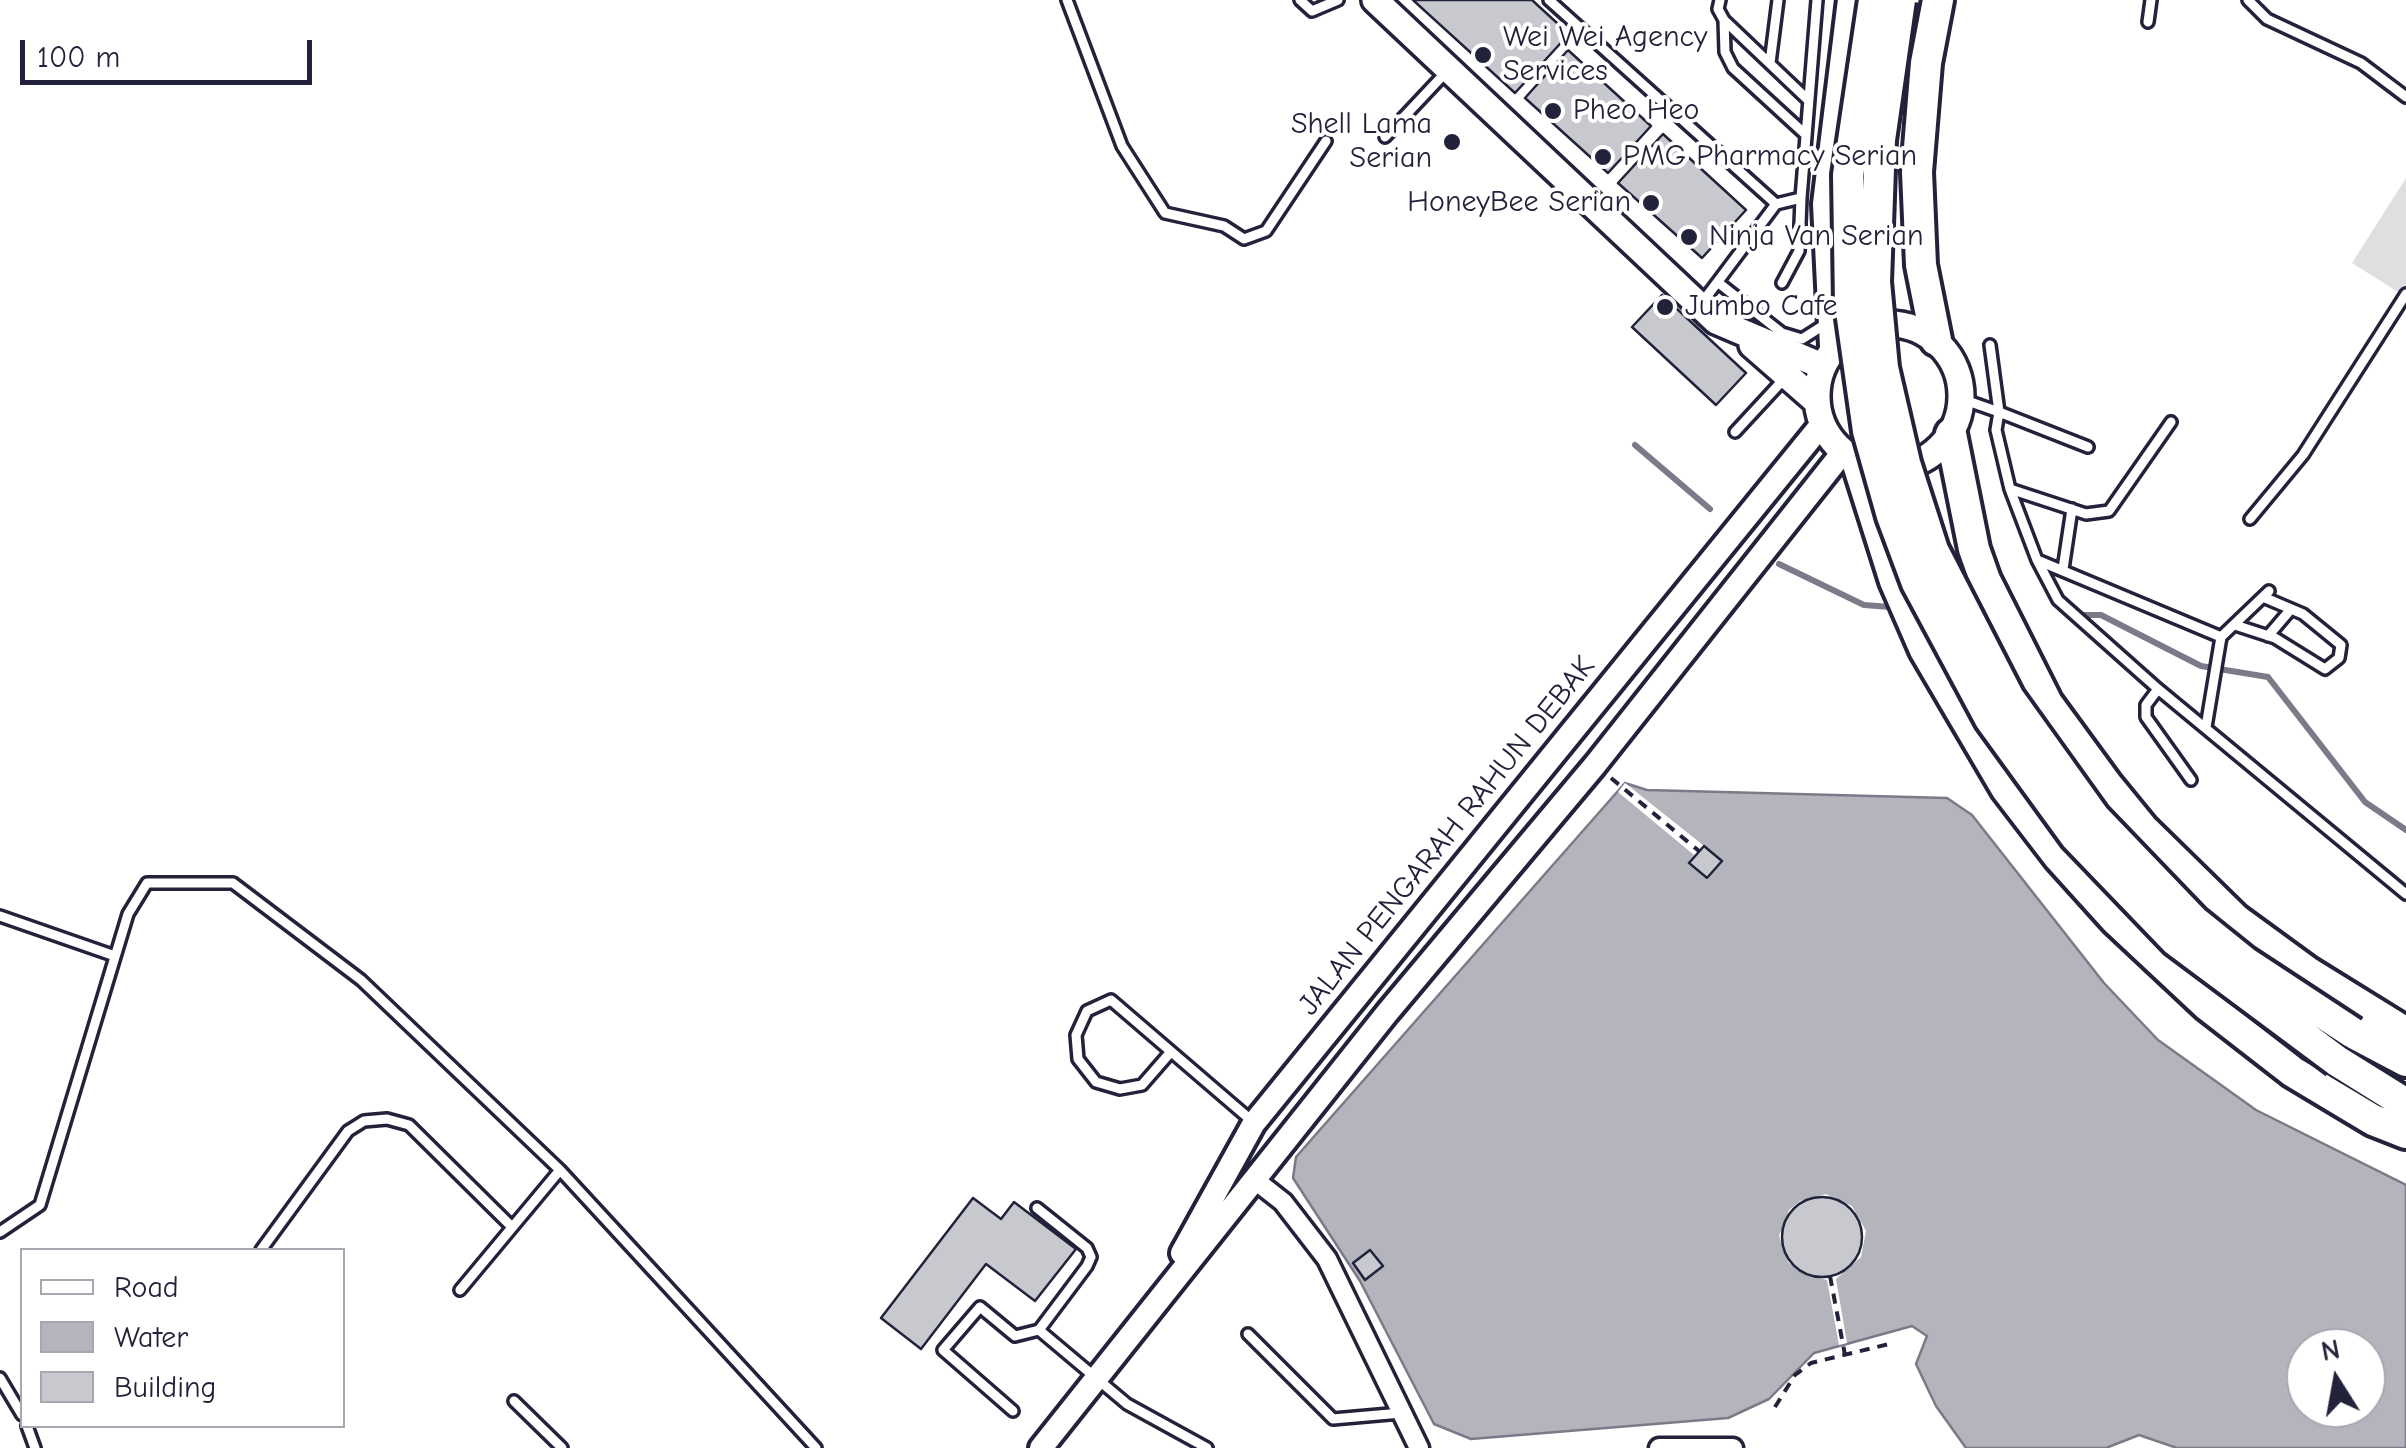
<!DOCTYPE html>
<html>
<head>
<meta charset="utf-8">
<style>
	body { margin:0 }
	#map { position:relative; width:2406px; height:1448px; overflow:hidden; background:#fff; font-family:"Comic Neue",sans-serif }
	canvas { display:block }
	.legend { position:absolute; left:20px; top:1248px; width:325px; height:180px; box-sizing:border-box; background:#fff; border:2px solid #a7a7b1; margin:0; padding:12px 18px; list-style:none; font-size:30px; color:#22223b }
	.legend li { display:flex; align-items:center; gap:20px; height:50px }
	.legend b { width:50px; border:2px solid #a7a7b1 }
	.north { position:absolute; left:2286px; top:1328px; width:100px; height:100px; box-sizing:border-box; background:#fff; border:2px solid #a7a7b1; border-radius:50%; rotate:349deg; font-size:28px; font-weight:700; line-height:40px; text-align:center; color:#22223b }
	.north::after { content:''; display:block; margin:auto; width:35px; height:45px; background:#22223b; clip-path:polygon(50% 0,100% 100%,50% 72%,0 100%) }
	.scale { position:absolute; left:20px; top:40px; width:292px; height:45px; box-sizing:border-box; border:5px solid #22223b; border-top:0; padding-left:12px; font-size:30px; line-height:35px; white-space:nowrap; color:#22223b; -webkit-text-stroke:8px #fff; paint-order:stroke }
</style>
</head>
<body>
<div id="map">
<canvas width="2406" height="1448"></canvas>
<ul class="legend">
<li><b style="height:12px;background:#fff"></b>Road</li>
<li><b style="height:28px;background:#b4b4bc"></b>Water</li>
<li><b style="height:28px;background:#c8c8cf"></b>Building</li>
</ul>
<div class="north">N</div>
<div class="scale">100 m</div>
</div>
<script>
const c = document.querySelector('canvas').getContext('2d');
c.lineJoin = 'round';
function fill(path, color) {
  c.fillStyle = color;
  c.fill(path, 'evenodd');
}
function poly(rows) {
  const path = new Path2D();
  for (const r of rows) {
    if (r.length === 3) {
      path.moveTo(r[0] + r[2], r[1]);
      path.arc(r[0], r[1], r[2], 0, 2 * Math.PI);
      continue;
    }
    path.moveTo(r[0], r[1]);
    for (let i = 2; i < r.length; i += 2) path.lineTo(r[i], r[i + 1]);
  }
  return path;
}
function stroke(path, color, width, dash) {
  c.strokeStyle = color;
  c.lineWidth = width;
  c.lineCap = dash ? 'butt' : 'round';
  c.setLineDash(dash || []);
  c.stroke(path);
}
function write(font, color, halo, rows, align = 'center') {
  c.font = font + ' "Comic Neue",sans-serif';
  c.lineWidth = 8;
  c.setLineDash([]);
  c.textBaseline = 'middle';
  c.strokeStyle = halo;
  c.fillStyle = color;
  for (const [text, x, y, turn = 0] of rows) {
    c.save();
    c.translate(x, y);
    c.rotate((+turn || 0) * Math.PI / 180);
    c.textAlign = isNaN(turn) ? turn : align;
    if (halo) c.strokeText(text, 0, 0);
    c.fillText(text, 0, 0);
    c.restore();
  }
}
fill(poly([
	[2406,178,2406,297,2352,263]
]), '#dfdfe2');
const water = poly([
	[1625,783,1647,790,1947,798,1972,815,2104,983,2158,1040,2256,1110,2406,1185,2406,1448,2177,1448,2139,1435,2106,1448,1966,1448,1936,1406,1916,1364,1927,1336,1912,1326,1814,1353,1769,1399,1728,1418,1471,1439,1434,1424,1360,1281,1293,1178,1296,1157,1625,783],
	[2306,1348,2366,1348,2366,1408,2306,1408,2306,1348]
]);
fill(water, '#b4b4bc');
stroke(water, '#7a7a88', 2.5);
fill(poly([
	[1625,783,1723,861,1707,880,1688,864,1694,855,1618,792],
	[1826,1194,1852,1206,1866,1231,1861,1257,1836,1279,1847,1343,1839,1345,1827,1280,1801,1273,1788,1262,1779,1236,1789,1210,1800,1201]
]), '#fff');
stroke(poly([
	[1635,445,1710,509],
	[1779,564,1864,605,1890,607],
	[2083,615,2101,615,2201,666,2268,677,2365,802,2406,830]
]), '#7a7a88', 6);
const building = poly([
	[1413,0,1532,0,1569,34,1515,93,1413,0],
	[1568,50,1651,126,1608,173,1525,98,1568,50],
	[1663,134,1746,210,1702,258,1618,183,1663,134],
	[1662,295,1746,373,1716,405,1632,327,1662,295],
	[1704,846,1722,861,1707,878,1689,863,1704,846],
	[1822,1237,40],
	[973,1198,1001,1219,1014,1202,1076,1249,1035,1301,986,1264,921,1349,881,1318,973,1198],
	[1370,1250,1383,1266,1365,1280,1353,1263,1370,1250]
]);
fill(building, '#c8c8cf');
stroke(building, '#22223b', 2.5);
const lane = poly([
	[1067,0,1122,146,1165,213,1224,226,1244,239,1266,231,1326,141],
	[1300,0,1312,11,1338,0],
	[1549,0,1776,204],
	[1720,0,1718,9,1724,20,1807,99],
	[2248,0,2267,19,2361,63,2406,97],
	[1724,20,1725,52,1733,68,1805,134],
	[2148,22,2151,0],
	[1770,63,1778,0],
	[1385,137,1448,70],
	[1782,283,1799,251,1801,198],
	[1720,284,1782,333,1802,339,1824,325],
	[1701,304,1776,204,1801,198,1817,0],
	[1990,345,1999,412,2088,447],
	[1962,399,1999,412,1996,430,2010,489,2037,560,2058,600,2158,689,2406,894],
	[1735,432,1784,379],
	[2010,489,2086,514,2109,511,2171,422],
	[2250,519,2303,455,2406,294],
	[2037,560,2221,637,2269,591],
	[2063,569,2072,509],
	[2235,625,2275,638,2325,669,2339,658,2341,645,2303,614,2263,597],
	[2268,636,2291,609],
	[2158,689,2146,705,2146,717,2191,780],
	[2206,727,2221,637],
	[0,916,115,956],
	[1169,1054,1142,1085,1120,1089,1096,1082,1078,1059,1076,1035,1087,1011,1111,1000,1252,1121],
	[0,1232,40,1205,128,914,147,883,233,883,361,980,560,1170,816,1448],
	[261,1250,348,1131,364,1121,387,1119,409,1125,511,1226],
	[460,1290,560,1170],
	[1039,1330,1127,1404,1207,1448],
	[1248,1334,1333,1419,1401,1413],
	[0,1378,22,1415],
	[514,1401,562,1448],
	[1013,1411,943,1350,980,1307,1015,1336,1039,1330,1087,1266,1091,1257,1087,1248,1037,1208],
	[27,1426,35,1448]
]);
const street = poly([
	[1255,1180,1283,1202,1327,1259,1419,1448],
	[1659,1448,1733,1448]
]);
const secondary = poly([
	[1182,1253,1254,1123,1822,424],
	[1041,1448,1387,1013,1595,765,1843,452]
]);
const primary = poly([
	[1375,0,1716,321,1822,366],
	[1889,396,72],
	[1752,345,1816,401]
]);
const highway = poly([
	[1936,340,1921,265,1917,172,1926,63,1938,0],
	[1835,346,1828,204,1853,0],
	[1951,434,1974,549,1985,580,2047,703,2107,785,2143,829,2235,919,2309,973,2406,1033],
	[1857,461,1895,581,1925,650,2006,788,2059,857,2115,919,2208,1006,2293,1072,2373,1120,2406,1133],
	[2353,1033,2406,1061],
	[2337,1061,2406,1104]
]);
stroke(lane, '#22223b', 16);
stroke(street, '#22223b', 25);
stroke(secondary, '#22223b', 30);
stroke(primary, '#22223b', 32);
stroke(highway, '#22223b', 38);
stroke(poly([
	[1611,778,1699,851],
	[1830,1276,1845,1355],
	[1775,1407,1795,1375,1811,1363,1893,1343]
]), '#22223b', 4, [10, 8]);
stroke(lane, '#fff', 9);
stroke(street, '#fff', 18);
stroke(secondary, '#fff', 22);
stroke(primary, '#fff', 25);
stroke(highway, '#fff', 30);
const highwayBridge = poly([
	[1874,0,1848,175,1850,304,1868,431,1892,516,1917,583,1990,719,2075,836,2176,941,2337,1061],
	[1900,0,1880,140,1875,282,1883,368,1905,463,1933,550,2009,698,2095,818,2194,921,2245,962,2353,1033]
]);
stroke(highwayBridge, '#22223b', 38, []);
stroke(highwayBridge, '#fff', 30);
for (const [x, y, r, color] of [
	[1483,55,10,"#22223b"],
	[1553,111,10,"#22223b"],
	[1452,142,10,"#22223b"],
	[1603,157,10,"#22223b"],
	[1651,203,10,"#22223b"],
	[1689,237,10,"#22223b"],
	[1665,307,10,"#22223b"]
]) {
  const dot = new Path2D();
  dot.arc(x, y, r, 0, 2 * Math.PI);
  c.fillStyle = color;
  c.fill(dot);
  stroke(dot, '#fff', 4);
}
write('30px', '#22223b', '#fff', [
	["Wei Wei Agency",1503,38],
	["Services",1503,72],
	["Pheo Heo",1573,111],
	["Shell Lama",1432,125,"right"],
	["Serian",1432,159,"right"],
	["PMG Pharmacy Serian",1623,157],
	["HoneyBee Serian",1631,203,"right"],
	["Ninja Van Serian",1709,237],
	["Jumbo Cafe",1685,307]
], 'left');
write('30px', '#22223b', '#fff', [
	["JALAN PENGARAH RAHUN DEBAK",1447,836,-51]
]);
</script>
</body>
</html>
